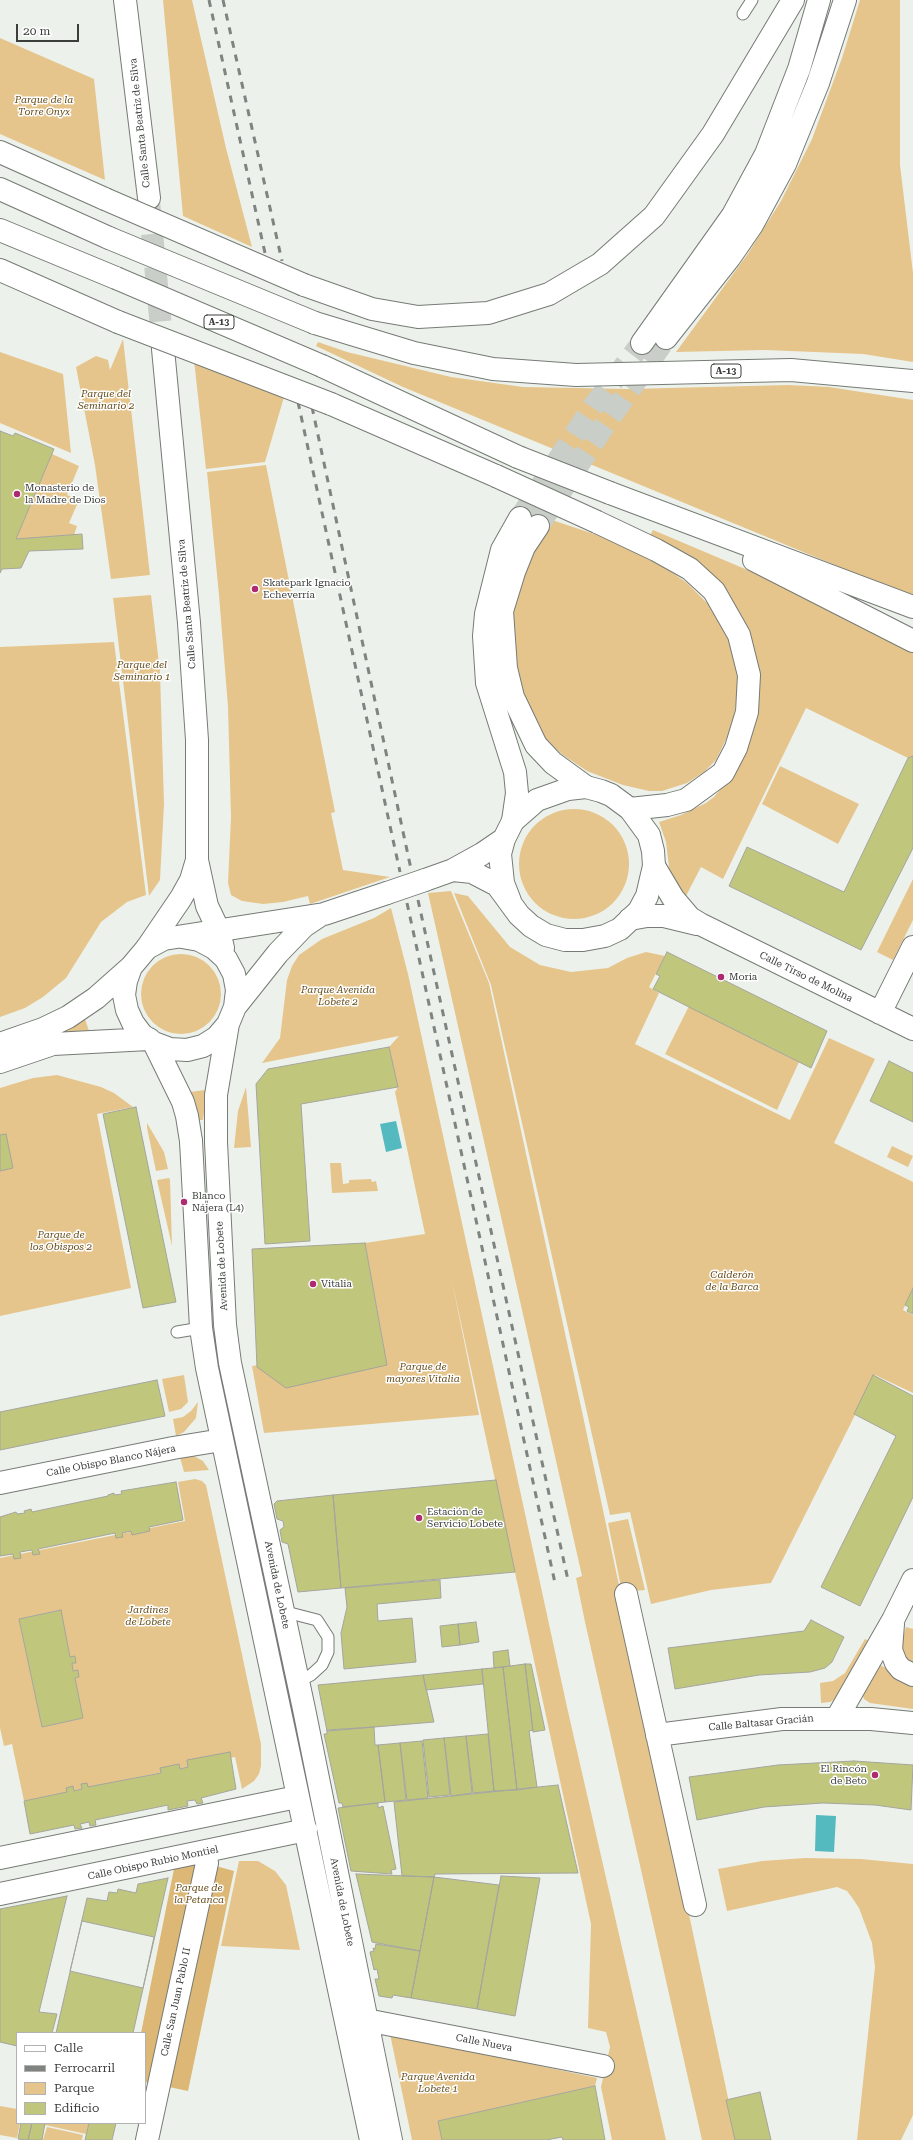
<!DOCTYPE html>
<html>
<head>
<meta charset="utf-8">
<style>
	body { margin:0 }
	#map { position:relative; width:913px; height:2140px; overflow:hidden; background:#ecf2eb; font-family:"Roboto Serif",serif }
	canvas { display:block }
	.legend { position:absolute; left:16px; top:2032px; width:130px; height:92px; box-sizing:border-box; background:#fff; border:1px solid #b1b2b1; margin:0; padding:5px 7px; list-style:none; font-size:12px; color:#3b3e3b }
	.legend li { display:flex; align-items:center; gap:8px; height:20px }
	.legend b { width:20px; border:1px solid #b1b2b1 }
	.scale { position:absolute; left:16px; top:24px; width:63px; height:18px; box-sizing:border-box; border:2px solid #3b3e3b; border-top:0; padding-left:5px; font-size:12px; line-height:14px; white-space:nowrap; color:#3b3e3b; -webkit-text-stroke:3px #fff; paint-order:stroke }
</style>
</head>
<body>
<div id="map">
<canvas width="913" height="2140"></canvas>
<ul class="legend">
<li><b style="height:5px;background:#fff"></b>Calle</li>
<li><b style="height:5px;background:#808480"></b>Ferrocarril</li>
<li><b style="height:11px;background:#e6c58c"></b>Parque</li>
<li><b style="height:11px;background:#c1c67d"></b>Edificio</li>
</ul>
<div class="scale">20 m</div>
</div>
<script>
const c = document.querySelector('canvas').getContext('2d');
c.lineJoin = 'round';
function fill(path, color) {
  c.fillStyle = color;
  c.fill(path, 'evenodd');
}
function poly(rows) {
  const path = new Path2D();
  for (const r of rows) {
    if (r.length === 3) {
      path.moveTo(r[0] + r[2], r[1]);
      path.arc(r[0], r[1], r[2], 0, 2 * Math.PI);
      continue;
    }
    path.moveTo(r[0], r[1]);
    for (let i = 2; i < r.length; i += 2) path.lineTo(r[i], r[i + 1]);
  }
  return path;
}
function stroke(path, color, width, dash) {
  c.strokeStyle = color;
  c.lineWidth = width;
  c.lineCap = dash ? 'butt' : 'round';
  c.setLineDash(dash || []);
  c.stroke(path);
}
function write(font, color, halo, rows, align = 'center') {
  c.font = font + ' "Roboto Serif",serif';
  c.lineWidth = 3;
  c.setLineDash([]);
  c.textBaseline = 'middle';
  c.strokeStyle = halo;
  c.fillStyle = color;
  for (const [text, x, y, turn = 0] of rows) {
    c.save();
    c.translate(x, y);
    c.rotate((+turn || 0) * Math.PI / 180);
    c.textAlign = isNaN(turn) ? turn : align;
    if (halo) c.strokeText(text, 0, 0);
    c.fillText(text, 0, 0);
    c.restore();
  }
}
fill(poly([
	[163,0,192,0,226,148,252,247,183,216],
	[860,0,900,0,900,165,913,273,913,362,863,354,765,350,676,352,747,255,781,201,812,139,842,58],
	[0,38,94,79,105,180,0,134],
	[123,339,150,575,111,579,95,465,76,367,96,356,108,360,110,370],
	[318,342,347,352,451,377,523,387,629,389,789,385,829,387,913,400,913,595,876,582,403,387,316,346],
	[0,352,63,374,71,453,0,423],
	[194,360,284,397,265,462,206,469],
	[52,454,79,466,67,495,79,500,69,523,77,526,74,535,16,539],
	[266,465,335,812,331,813,343,870,390,877,310,904,308,896,283,902,263,904,242,901,231,895,228,883,231,817,228,707,219,595,207,472],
	[552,520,609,539,667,569,687,583,708,604,726,634,735,657,738,687,733,725,716,760,704,772,687,783,662,791,649,791,623,785,587,771,563,755,545,739,537,729,520,696,509,628,522,570],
	[653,530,757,574,913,653,913,756,908,758,806,708,723,879,701,867,686,896,670,875,666,842,659,822,681,815,706,803,714,797,730,778,750,642,738,611,725,591,649,537],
	[151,595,160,672,164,804,160,880,149,896,113,598],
	[114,642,146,895,127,902,101,922,66,978,43,997,25,1008,0,1017,0,647],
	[780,766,859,804,838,844,762,804],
	[574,864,55],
	[913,879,913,920,893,960,877,952],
	[451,891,489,983,583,1416,737,2140,702,2140,585,1622,576,1578,582,1576,428,893],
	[454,893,468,896,510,947,540,965,571,972,608,968,627,958,646,952,665,956,649,987,659,993,635,1044,790,1120,829,1038,875,1059,834,1143,913,1182,913,1288,903,1310,913,1315,913,1393,875,1375,771,1583,711,1590,651,1604,630,1512,610,1515,491,985],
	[391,908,408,974,567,1707,666,2140,612,2140,601,2087,610,2047,606,2032,588,2028,591,1924,452,1281,479,1415,264,1433,252,1366,384,1347,365,1243,425,1234,395,1092,398,1087,389,1047,399,1036,262,1063,280,1038,287,980,292,966,299,955,322,939,374,918],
	[181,994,40],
	[689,1006,799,1062,777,1110,665,1054],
	[84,1016,90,1034,59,1039,58,1031],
	[57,1075,101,1087,114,1093,133,1107,97,1114,131,1288,0,1316,0,1088,33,1078],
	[246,1087,251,1147,234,1148,238,1111],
	[205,1090,207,1093,203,1120,196,1120,190,1092],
	[147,1123,164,1152,168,1169,156,1171,147,1128],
	[892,1146,913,1156,908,1167,887,1157],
	[330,1163,341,1163,343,1184,349,1183,349,1180,371,1179,372,1182,376,1181,378,1191,332,1193],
	[169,1178,170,1180,172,1246,157,1180],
	[184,1375,188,1402,181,1409,169,1412,162,1379],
	[198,1402,196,1418,184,1432,176,1436,173,1419,183,1417,191,1411],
	[179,1454,190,1454,203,1461,209,1470,184,1472],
	[195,1479,202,1481,206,1485,261,1744,261,1766,259,1774,254,1781,242,1789,235,1757,24,1801,12,1744,4,1746,0,1728,0,1558,185,1521,178,1482],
	[60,1610,70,1657,75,1656,76,1663,72,1663,73,1671,78,1670,79,1677,75,1678,83,1718,42,1727,19,1619],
	[628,1519,645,1590,622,1592,608,1523],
	[906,1627,913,1629,913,1666,907,1662,901,1645],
	[865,1639,871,1642,838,1698,830,1702,821,1703,820,1683,833,1681,845,1673],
	[878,1664,913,1682,913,1709,870,1703,864,1699,862,1694],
	[805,1858,861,1859,913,1864,913,2115,901,2140,857,2140,875,1967,872,1943,859,1908,853,1899,847,1891,837,1887,727,1911,718,1869,762,1861],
	[239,1861,258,1861,275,1871,286,1885,300,1950,221,1946],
	[390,2034,597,2078,595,2086,438,2121,442,2140,412,2140],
	[0,2106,17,2109,17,2123,20,2123,17,2138,0,2135],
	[45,2123,89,2123,86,2134,45,2125],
	[47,2127,83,2135,82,2140,43,2140]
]), '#e6c58c');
fill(poly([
	[201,1862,234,1871,188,2091,145,2082,145,2033,141,2033,174,1869]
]), '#dcb775');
fill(poly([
	[396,1121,402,1148,386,1152,380,1124],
	[816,1815,836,1816,834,1852,815,1851]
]), '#54bac0');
const building = poly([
	[0,431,13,436,15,433,54,449,16,539,82,534,83,549,29,551,21,568,2,569,0,573,0,431],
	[913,756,913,848,861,950,729,886,747,847,844,892,908,758,913,756],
	[667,952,827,1031,811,1068,653,989,660,976,656,974,667,952],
	[389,1047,398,1087,301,1104,310,1241,265,1244,256,1084,268,1069,389,1047],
	[889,1061,913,1073,913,1122,870,1101,889,1061],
	[136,1107,176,1302,143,1308,103,1114,136,1107],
	[6,1134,13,1168,0,1171,0,1135,6,1134],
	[365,1243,387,1365,286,1388,257,1367,252,1249,365,1243],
	[913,1288,913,1314,907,1311,909,1307,905,1305,913,1288],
	[873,1375,913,1396,913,1497,860,1606,821,1587,896,1436,854,1414,873,1375],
	[157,1380,165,1416,0,1450,0,1412,157,1380],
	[496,1480,515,1572,341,1588,333,1495,496,1480],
	[176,1482,183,1520,149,1527,150,1531,132,1535,131,1531,122,1533,123,1537,116,1538,115,1533,38,1549,40,1554,33,1555,32,1550,20,1552,21,1558,14,1559,13,1554,0,1556,0,1517,16,1512,17,1514,25,1513,24,1511,31,1509,32,1512,108,1496,108,1495,114,1493,114,1495,122,1494,121,1491,176,1482],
	[333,1495,341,1588,298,1592,288,1544,282,1542,280,1530,284,1527,283,1521,277,1519,274,1504,277,1501,333,1495],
	[440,1580,441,1598,377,1604,378,1621,412,1618,416,1662,344,1669,341,1633,347,1607,345,1588,440,1580],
	[61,1610,70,1657,75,1656,76,1663,72,1663,73,1671,78,1670,79,1677,75,1678,83,1718,42,1727,19,1619,61,1610],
	[811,1620,844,1637,832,1662,825,1668,810,1672,759,1675,675,1689,668,1648,804,1631,811,1620],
	[476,1622,479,1642,460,1645,458,1624,476,1622],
	[458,1624,460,1645,442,1647,440,1626,458,1624],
	[508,1650,510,1666,494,1668,493,1652,508,1650],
	[525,1664,533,1730,529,1731,537,1787,517,1790,503,1667,525,1664],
	[525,1664,531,1664,545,1730,533,1732,525,1664],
	[503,1667,517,1790,494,1791,482,1669,503,1667],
	[482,1669,483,1684,426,1690,423,1675,482,1669],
	[423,1675,434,1722,327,1731,318,1685,423,1675],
	[374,1727,375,1745,378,1745,385,1802,343,1807,342,1803,339,1803,324,1734,327,1734,327,1730,374,1727],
	[488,1734,494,1791,473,1793,466,1736,488,1734],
	[466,1736,472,1793,451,1796,444,1738,466,1736],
	[444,1738,450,1795,429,1797,423,1740,444,1738],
	[422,1741,428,1798,407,1800,400,1743,422,1741],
	[400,1743,406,1800,385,1802,378,1745,400,1743],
	[230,1752,236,1789,201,1798,203,1803,197,1804,195,1800,187,1801,188,1806,168,1810,168,1805,95,1820,96,1825,90,1826,89,1822,80,1824,82,1828,75,1829,74,1825,30,1834,24,1801,67,1792,66,1788,73,1786,74,1791,82,1789,81,1784,87,1783,88,1787,161,1773,160,1768,179,1764,180,1769,188,1767,187,1760,230,1752],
	[854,1761,913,1765,911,1810,875,1805,823,1803,764,1807,697,1820,689,1777,778,1765,854,1761],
	[558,1785,578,1873,435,1874,434,1877,402,1876,394,1802,558,1785],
	[378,1803,378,1808,383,1806,396,1869,391,1870,392,1874,351,1871,338,1808,378,1803],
	[356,1874,434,1877,420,1951,372,1942,356,1874],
	[501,1876,540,1878,515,2016,477,2009,501,1876],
	[434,1877,499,1885,477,2009,411,1998,434,1877],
	[168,1878,133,2033,56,2033,87,1898,107,1901,109,1892,117,1893,118,1889,136,1893,138,1884,168,1878],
	[67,1896,39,2012,57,2014,52,2033,17,2033,17,2046,0,2042,0,1909,67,1896],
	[82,1921,154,1937,143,1988,70,1971,82,1921],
	[376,1944,420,1951,411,1998,393,1995,392,1998,379,1996,375,1979,379,1979,377,1969,374,1970,370,1952,374,1951,373,1948,375,1949,376,1944],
	[595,2086,605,2140,563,2140,562,2137,546,2140,442,2140,438,2121,595,2086],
	[760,2092,771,2140,735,2140,726,2100,760,2092],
	[21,2123,32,2123,28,2140,18,2139,21,2123],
	[32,2123,45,2123,42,2140,28,2140,32,2123],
	[89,2123,116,2123,112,2140,85,2140,89,2123]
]);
fill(building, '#c1c67d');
stroke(building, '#a4a59d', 1);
stroke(poly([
	[149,201,163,349]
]), '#c9cec8', 22, [22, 11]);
stroke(poly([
	[520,518,593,407,642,343],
	[538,526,604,426,666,338]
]), '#c9cec8', 22, [22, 11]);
const lane = poly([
	[743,14,752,0],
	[177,1332,201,1328],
	[282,1611,317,1620,328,1637,328,1652,322,1665,311,1675,297,1682]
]);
const street = poly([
	[125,0,149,198],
	[163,349,189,623,197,740,197,860,207,906,219,931,223,948],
	[654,866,673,898,690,918,700,924,913,1029],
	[630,919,647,916,664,916,697,924],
	[147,948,181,898,191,880,197,860],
	[880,1013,913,947],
	[191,1141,201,1328,207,1368,371,2140],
	[216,1142,225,1325,230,1363,304,1709,391,2140],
	[0,1483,173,1448,222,1440],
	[626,1594,695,1905],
	[893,1624,891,1650,896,1663,901,1669,913,1675],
	[837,1718,893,1620,913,1580],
	[657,1735,782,1719,871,1719,913,1723],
	[0,1858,297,1797],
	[0,1894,306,1830],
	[366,2020,603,2066],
	[147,2140,207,1863]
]);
const secondary = poly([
	[453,870,472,872,497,885,519,915,531,926,546,935,565,940,583,940,605,936,620,929,639,911,647,896,654,866,653,851,649,835,630,809,611,795,601,791,586,787,568,789,537,800,513,821,504,839,500,854,503,883,510,901],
	[425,880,453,870,482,854,504,839],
	[182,937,199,940,214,948,226,959,234,974,237,990,235,1007,228,1024,217,1037,203,1046,187,1050,170,1049,154,1043,142,1035,133,1023,127,1010,124,995,126,981,131,967,147,948,164,939,324,914,387,893],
	[235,1007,278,953,304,926,319,916],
	[154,1043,183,1102,187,1116,191,1141],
	[0,1044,43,1029,68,1017,96,998,131,967],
	[0,1062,53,1044,149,1039],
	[216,1142,216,1095,228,1024]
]);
const highway = poly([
	[0,152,105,199],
	[0,189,109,238],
	[0,230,116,278],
	[0,270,118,322],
	[304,285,372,309,418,317,488,313,549,294,600,264,654,216,713,134,793,0],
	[315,323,414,353,493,369,576,375,791,370,913,381],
	[666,338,730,257,752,225,785,164,818,83,845,0],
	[642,343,733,215,766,154,799,69,819,0],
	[322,366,518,457],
	[331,404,496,476],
	[610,493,913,607],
	[597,522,656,550,690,569,714,591,739,635,749,675,747,712,736,748,723,773,686,800,667,805,630,809],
	[538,526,524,547,514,572,502,611,506,668,513,697,536,745,553,763,586,787],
	[754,560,913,641],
	[513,821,517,793,515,772,487,683,484,636,486,614,502,550,520,518]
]);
stroke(lane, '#767b75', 13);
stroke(street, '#767b75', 24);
stroke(secondary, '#767b75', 24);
stroke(highway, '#767b75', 24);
stroke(lane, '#fff', 11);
stroke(street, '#fff', 22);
stroke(secondary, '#fff', 22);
stroke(highway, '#fff', 22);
stroke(poly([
	[209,0,265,253],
	[223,0,282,261],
	[298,402,400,872],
	[312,407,411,869],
	[418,900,568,1580],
	[407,903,555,1583]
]), '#808480', 3, [7, 7]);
const secondaryBridge = poly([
	[387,893,425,880]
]);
const highwayBridge = poly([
	[105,199,304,285],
	[109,238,315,323],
	[116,278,322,366],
	[118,322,331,404],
	[518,457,610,493],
	[496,476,597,522]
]);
stroke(secondaryBridge, '#767b75', 24, []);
stroke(highwayBridge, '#767b75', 24, []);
stroke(secondaryBridge, '#fff', 22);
stroke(highwayBridge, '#fff', 22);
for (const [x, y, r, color] of [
	[17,494,4,"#ad2970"],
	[255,589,4,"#ad2970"],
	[721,977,4,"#ad2970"],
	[184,1202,4,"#ad2970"],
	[313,1284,4,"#ad2970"],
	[419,1518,4,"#ad2970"],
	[875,1775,4,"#ad2970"]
]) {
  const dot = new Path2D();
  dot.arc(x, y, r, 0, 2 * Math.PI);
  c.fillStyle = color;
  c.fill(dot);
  stroke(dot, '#fff', 1.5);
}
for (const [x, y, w] of [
	[219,322,30],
	[726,371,30]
]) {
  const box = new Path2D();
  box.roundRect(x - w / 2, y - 7, w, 14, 3);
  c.fillStyle = '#fff';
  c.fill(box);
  stroke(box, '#3b3e3b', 1);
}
write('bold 9px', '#3b3e3b', null, [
	["A-13",219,322],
	["A-13",726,371]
]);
write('italic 10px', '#644b18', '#fff', [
	["Parque de la",44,100],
	["Torre Onyx",44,112],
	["Parque del",106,394],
	["Seminario 2",106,406],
	["Parque del",142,665],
	["Seminario 1",142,677],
	["Parque Avenida",338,990],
	["Lobete 2",338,1002],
	["Parque de",61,1235],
	["los Obispos 2",61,1247],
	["Calderón",732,1275],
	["de la Barca",732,1287],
	["Parque de",423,1367],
	["mayores Vitalia",423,1379],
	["Jardines",148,1610],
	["de Lobete",148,1622],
	["Parque de",199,1888],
	["la Petanca",199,1900],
	["Parque Avenida",438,2077],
	["Lobete 1",438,2089]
]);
write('10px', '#3b3e3b', '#fff', [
	["Calle Santa Beatriz de Silva",140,123,-96],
	["Calle Santa Beatriz de Silva",187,604,-95],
	["Calle Tirso de Molina",806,977,26],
	["Avenida de Lobete",222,1266,-93],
	["Calle Obispo Blanco Nájera",111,1461,-11],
	["Avenida de Lobete",277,1585,78],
	["Calle Baltasar Gracián",761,1723,-5],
	["Calle Obispo Rubio Montiel",153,1863,-12],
	["Avenida de Lobete",342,1902,79],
	["Calle San Juan Pablo II",176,2002,-78],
	["Calle Nueva",484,2043,11]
]);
write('10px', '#3b3e3b', '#fff', [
	["Monasterio de",25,488],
	["la Madre de Dios",25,500],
	["Skatepark Ignacio",263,583],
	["Echeverría",263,595],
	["Moria",729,977],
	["Blanco",192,1196],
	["Nájera (L4)",192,1208],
	["Vitalia",321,1284],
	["Estación de",427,1512],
	["Servicio Lobete",427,1524],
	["El Rincón",867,1769,"right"],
	["de Beto",867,1781,"right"]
], 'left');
</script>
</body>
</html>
